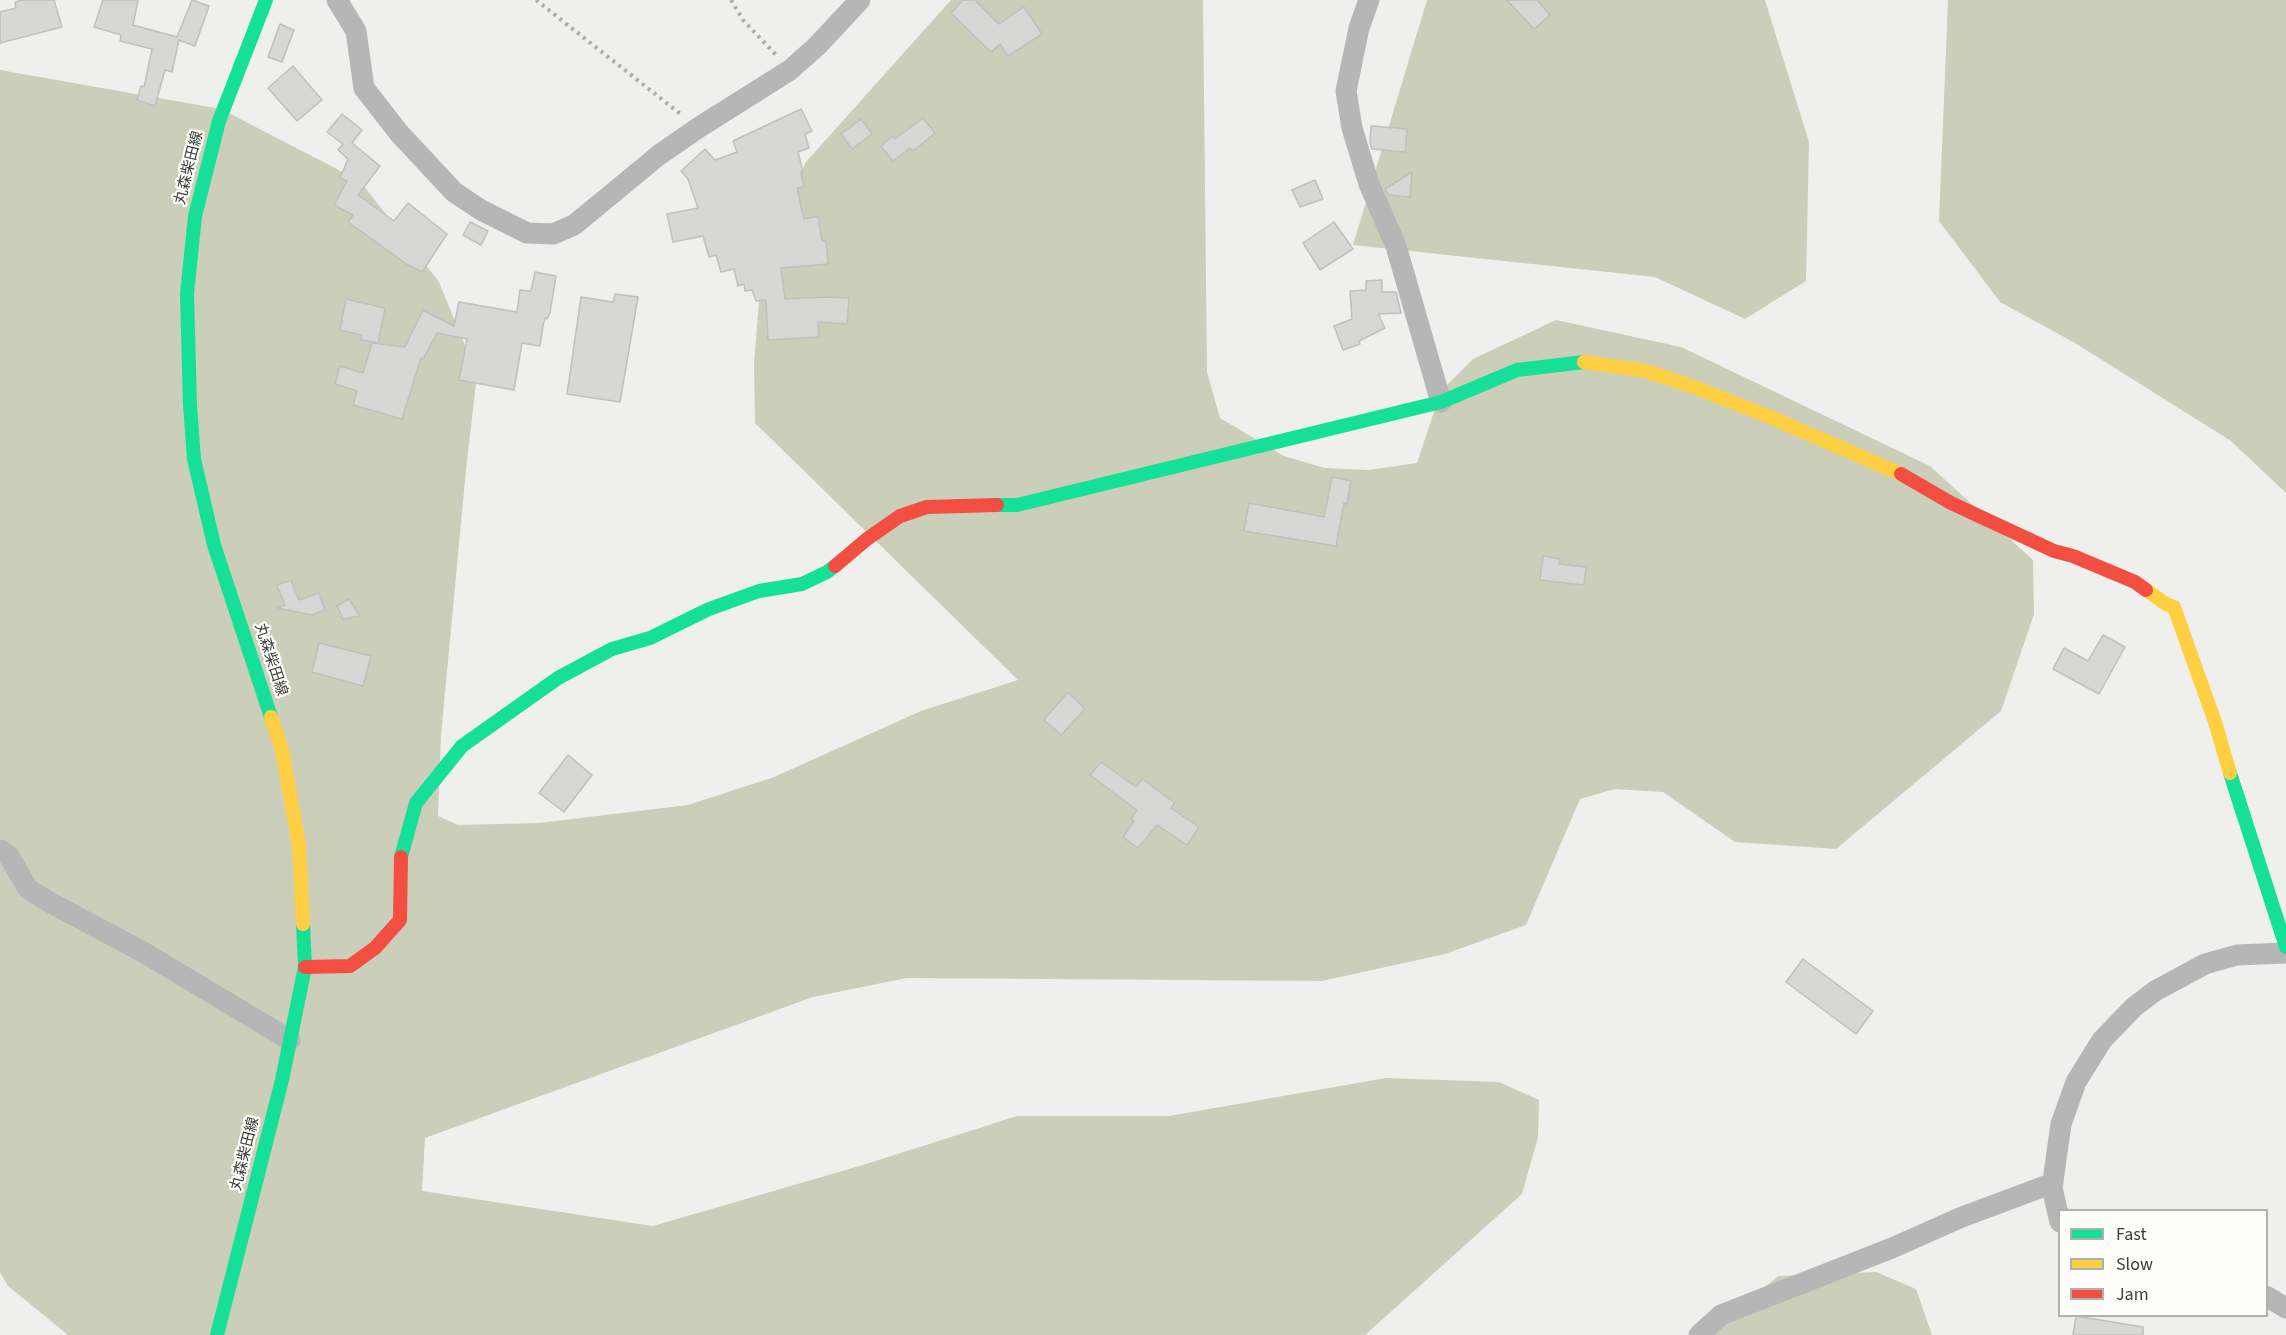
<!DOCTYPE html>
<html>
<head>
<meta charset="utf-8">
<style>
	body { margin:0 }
	#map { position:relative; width:2286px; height:1335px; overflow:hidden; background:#eff0ed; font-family:"Source Sans 3",sans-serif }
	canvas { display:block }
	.legend { position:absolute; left:2058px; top:1209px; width:210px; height:108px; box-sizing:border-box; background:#fdfefa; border:2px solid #b0b0ad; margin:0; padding:8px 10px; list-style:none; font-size:18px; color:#3c3c3a }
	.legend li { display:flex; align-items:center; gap:12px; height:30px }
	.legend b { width:30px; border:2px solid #b0b0ad }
</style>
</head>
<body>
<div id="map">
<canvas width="2286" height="1335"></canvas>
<ul class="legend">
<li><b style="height:8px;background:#16e098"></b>Fast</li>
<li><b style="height:8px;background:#ffcf43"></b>Slow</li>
<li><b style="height:8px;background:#f24e42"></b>Jam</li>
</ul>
</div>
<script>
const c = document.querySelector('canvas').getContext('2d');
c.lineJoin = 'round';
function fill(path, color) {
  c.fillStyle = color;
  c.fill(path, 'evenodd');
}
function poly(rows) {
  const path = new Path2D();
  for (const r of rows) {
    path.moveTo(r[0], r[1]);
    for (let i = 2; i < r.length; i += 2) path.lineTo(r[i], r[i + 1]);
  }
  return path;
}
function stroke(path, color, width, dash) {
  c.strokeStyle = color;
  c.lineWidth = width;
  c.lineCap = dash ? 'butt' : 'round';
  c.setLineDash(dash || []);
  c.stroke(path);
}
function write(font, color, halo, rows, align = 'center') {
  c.font = font + ' "Source Sans 3","Noto Sans JP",sans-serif';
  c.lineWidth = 4.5;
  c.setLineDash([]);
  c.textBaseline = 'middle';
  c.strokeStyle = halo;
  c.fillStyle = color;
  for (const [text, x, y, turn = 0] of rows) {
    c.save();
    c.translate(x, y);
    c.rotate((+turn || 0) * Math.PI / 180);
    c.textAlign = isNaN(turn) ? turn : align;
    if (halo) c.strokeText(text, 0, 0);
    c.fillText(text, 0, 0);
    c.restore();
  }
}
fill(poly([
	[951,0,1203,0,1207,372,1220,418,1284,456,1325,468,1368,470,1417,463,1441,391,1473,359,1556,320,1681,347,1930,466,2033,560,2034,614,2001,711,1836,849,1735,842,1663,792,1615,789,1580,799,1526,925,1445,954,1322,981,907,978,813,997,425,1138,422,1191,653,1226,863,1165,1017,1116,1169,1116,1386,1078,1499,1082,1539,1100,1538,1137,1522,1194,1365,1335,68,1335,8,1286,0,1272,0,70,221,109,360,181,439,282,477,375,466,470,441,735,438,816,458,825,539,823,688,805,774,777,921,711,1018,680,755,423,754,364,763,252,806,162],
	[1427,0,1765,0,1809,142,1806,281,1745,319,1655,277,1353,245],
	[1948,0,2286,0,2286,493,2231,441,2075,343,2000,302,1939,221],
	[1876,1272,1916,1289,1932,1335,1708,1335,1778,1276]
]), '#cbceb9');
const building = poly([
	[23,0,54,0,62,27,0,43,0,12,16,8,15,2,23,0],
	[103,0,138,0,133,25,177,37,192,0,209,6,195,46,179,40,172,72,165,70,155,106,137,100,141,86,144,87,152,49,120,41,121,35,94,27,103,0],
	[963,0,975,0,999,24,1024,7,1042,34,1008,56,1000,44,991,52,951,13,963,0],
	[1507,0,1537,0,1550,15,1534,29,1507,0],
	[280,24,294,30,282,62,268,57,280,24],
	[293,66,322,100,297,121,268,88,293,66],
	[801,109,812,131,805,134,809,148,798,152,803,172,801,172,804,187,797,188,804,219,818,216,822,241,826,241,828,264,781,268,785,299,827,297,849,298,847,324,818,322,819,337,768,340,766,300,756,301,752,290,745,291,744,284,738,286,734,269,721,272,716,255,709,257,703,236,673,242,667,214,698,208,688,179,681,171,705,149,715,160,737,152,733,141,801,109],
	[342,114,362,130,352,143,380,166,358,195,394,221,408,203,447,234,422,272,408,265,348,222,353,215,334,205,347,181,340,178,348,159,338,150,343,144,327,132,342,114],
	[923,118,935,133,913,151,910,148,893,161,881,146,893,136,895,139,923,118],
	[861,119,872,134,852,149,841,134,861,119],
	[1371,126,1407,129,1405,152,1372,149,1370,142,1371,126],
	[1412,172,1410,197,1388,195,1385,189,1412,172],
	[1315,180,1323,199,1300,207,1292,190,1315,180],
	[470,222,488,231,481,245,463,235,470,222],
	[1334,222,1353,249,1320,270,1303,243,1334,222],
	[535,272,556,276,550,313,547,319,545,318,543,326,540,346,522,343,514,390,459,380,467,339,437,333,423,359,421,358,402,419,353,405,357,391,335,384,340,366,363,373,372,343,405,347,423,310,454,326,459,302,517,312,520,290,531,291,535,272],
	[1382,280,1382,292,1396,292,1401,313,1378,314,1385,328,1359,341,1360,344,1343,350,1334,326,1352,319,1350,291,1366,290,1366,281,1382,280],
	[615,294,638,297,620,402,567,394,581,297,613,302,615,294],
	[346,299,385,308,378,343,361,340,362,335,340,330,346,299],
	[1332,477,1351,481,1347,504,1344,503,1336,546,1244,531,1249,503,1324,517,1332,477],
	[1543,556,1560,559,1559,564,1586,567,1584,585,1540,580,1543,556],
	[291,580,299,600,319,593,325,610,312,615,278,608,285,605,277,585,291,580],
	[349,599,360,616,343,619,337,606,349,599],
	[2103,635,2125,647,2099,694,2053,669,2064,648,2088,661,2103,635],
	[319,643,371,656,363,686,312,672,319,643],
	[1068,692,1085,709,1061,735,1044,720,1068,692],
	[568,755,592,775,564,812,539,793,568,755],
	[1101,762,1136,787,1142,779,1175,803,1171,808,1199,827,1187,845,1157,825,1138,848,1123,837,1134,821,1131,819,1137,810,1090,775,1101,762],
	[1803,959,1873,1011,1856,1034,1786,982,1803,959],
	[2076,1316,2143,1327,2143,1335,2073,1335,2076,1316]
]);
fill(building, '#d7d8d5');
stroke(building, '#bfbfbd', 1.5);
stroke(poly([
	[536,0,683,116],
	[731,0,743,20,778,57]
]), '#adadac', 4, [3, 4.5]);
stroke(poly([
	[337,0,356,31,364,88,399,133,454,192,481,210,527,233,553,234,574,225,659,155,698,128,790,70,817,46,860,0],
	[1369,0,1359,28,1346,91,1352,128,1369,184,1396,246,1441,402],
	[0,850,9,856,28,889,51,903,143,952,290,1040],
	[2060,1222,2052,1188,2061,1124,2076,1082,2102,1040,2134,1007,2155,991,2205,964,2237,955,2286,953],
	[2266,1296,2286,1308],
	[1699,1335,1721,1315,1892,1248,1962,1217,2053,1183]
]), '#b6b6b6', 21);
stroke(poly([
	[266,0,219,121,195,216,187,294,190,405,194,459,214,545,271,717],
	[997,505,1017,505,1441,402,1517,370,1584,362],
	[2230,773,2286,947],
	[401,857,416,803,462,746,558,678,612,649,650,638,709,609,759,591,802,584,827,572,835,566],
	[217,1335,282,1080,305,967,303,924]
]), '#16e098', 14);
stroke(poly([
	[1584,362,1646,371,1694,387,1770,417,1901,474],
	[2146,590,2166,604,2174,607,2215,722,2230,773],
	[271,717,282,750,299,845,303,924]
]), '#ffcf43', 14);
stroke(poly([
	[1901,474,1951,503,2054,551,2073,556,2135,582,2146,590],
	[835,566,867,539,900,516,927,507,997,505],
	[305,967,350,966,375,948,400,920,401,857]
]), '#f24e42', 14);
write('15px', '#3c3c3a', '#fdfefa', [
	["丸森柴田線",190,168,-76],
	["丸森柴田線",270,660,72],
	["丸森柴田線",246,1154,-76]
]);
</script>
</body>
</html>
